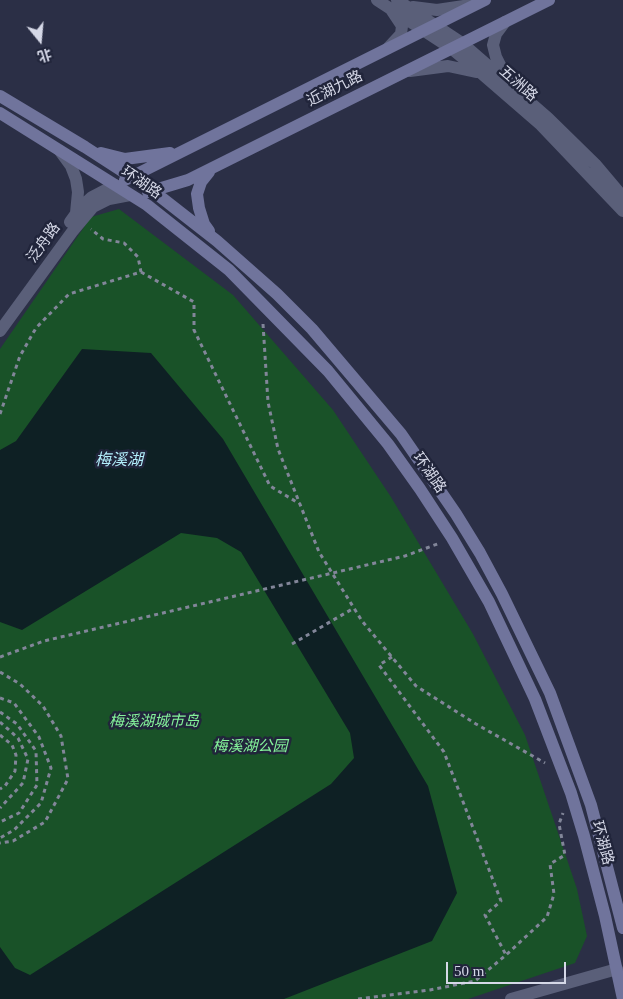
<!DOCTYPE html>
<html>
<head>
<meta charset="utf-8">
<style>
	body { margin:0 }
	#map { position:relative; width:623px; height:999px; overflow:hidden; background:#2b2f46; font-family:"Times New Roman","Noto Sans SC",serif }
	canvas { display:block }
	.north { position:absolute; left:15px; top:15px; width:50px; height:50px; -webkit-text-stroke:4px #21253b; paint-order:stroke; rotate:163deg; font-size:14px; font-weight:700; line-height:20px; text-align:center; color:#d5d8e7 }
	.north::after { content:''; display:block; margin:auto; width:18px; height:22px; background:#d5d8e7; clip-path:polygon(50% 0,100% 100%,50% 72%,0 100%) }
	.scale { position:absolute; left:446px; top:962px; width:120px; height:22px; box-sizing:border-box; border:2px solid #d5d8e7; border-top:0; padding-left:6px; font-size:15px; line-height:18px; white-space:nowrap; color:#d5d8e7; -webkit-text-stroke:4px #21253b; paint-order:stroke }
</style>
</head>
<body>
<div id="map">
<canvas width="623" height="999"></canvas>
<div class="north">北</div>
<div class="scale">50 m</div>
</div>
<script>
const c = document.querySelector('canvas').getContext('2d');
c.lineJoin = 'round';
function fill(path, color) {
  c.fillStyle = color;
  c.fill(path, 'evenodd');
}
function poly(rows) {
  const path = new Path2D();
  for (const r of rows) {
    path.moveTo(r[0], r[1]);
    for (let i = 2; i < r.length; i += 2) path.lineTo(r[i], r[i + 1]);
  }
  return path;
}
function stroke(path, color, width, dash) {
  c.strokeStyle = color;
  c.lineWidth = width;
  c.lineCap = dash ? 'butt' : 'round';
  c.setLineDash(dash || []);
  c.stroke(path);
}
function write(font, color, halo, rows, align = 'center') {
  c.font = font + ' "Times New Roman","Noto Sans SC",serif';
  c.lineWidth = 5;
  c.setLineDash([]);
  c.textBaseline = 'middle';
  c.strokeStyle = halo;
  c.fillStyle = color;
  for (const [text, x, y, turn = 0] of rows) {
    c.save();
    c.translate(x, y);
    c.rotate((+turn || 0) * Math.PI / 180);
    c.textAlign = isNaN(turn) ? turn : align;
    if (halo) c.strokeText(text, 0, 0);
    c.fillText(text, 0, 0);
    c.restore();
  }
}
fill(poly([
	[119,209,233,295,333,410,391,497,473,634,525,735,577,889,587,936,575,963,468,999,0,999,0,349,91,217]
]), '#195228');
fill(poly([
	[82,349,151,353,223,439,428,786,457,893,432,941,284,999,0,999,0,947,15,968,30,975,331,784,354,758,350,733,241,552,217,538,181,533,22,630,0,622,0,450,16,441]
]), '#0e2024');
stroke(poly([
	[141,272,194,302,194,330,270,486,300,504],
	[263,324,268,402,278,449,319,552,362,621,416,686,476,724,545,763],
	[0,414,20,356,36,328,69,294,141,272,138,257,124,243,103,239,91,229],
	[292,644,354,608],
	[0,657,44,641,405,556,440,543],
	[392,657,379,665,444,752,501,901,485,915,506,955],
	[0,672,20,684,43,706,61,736,68,779,45,822,13,841,0,843],
	[0,698,14,703,39,737,51,768,41,803,14,830,0,838],
	[0,712,17,724,36,751,37,785,19,813,0,822],
	[0,722,18,738,28,759,23,783,0,808],
	[0,735,12,745,16,755,15,771,5,786,0,789],
	[358,999,430,990,475,981,506,955,547,917,554,894,550,864,565,855,559,824,563,813]
]), '#828699', 3, [4, 4]);
stroke(poly([
	[511,999,617,969]
]), '#5a5f79', 12);
stroke(poly([
	[377,0,452,49,482,74,541,125,623,211],
	[397,0,462,43,548,118,595,164,623,197],
	[413,7,437,10,470,5],
	[505,22,496,34,493,45,496,57,507,79],
	[388,48,401,34,402,26,392,11],
	[410,71,448,66,476,72],
	[60,151,71,166,76,179,78,192,76,213],
	[70,222,80,208,92,197,115,185],
	[0,331,72,232,93,207,109,199,130,195]
]), '#5a5f79', 12);
stroke(poly([
	[0,96,85,147,153,191,217,241,277,294,312,329,401,434,456,514,480,553,502,594,550,693,591,805,623,928],
	[0,113,147,205,229,270,328,371,388,444,420,489,452,538,489,602,535,699,571,793,584,836,605,916,623,999],
	[101,153,125,159,170,153],
	[125,180,485,0],
	[148,192,188,180,549,0],
	[209,231,204,224,199,208,197,194,201,182,209,172]
]), '#70749c', 12);
write('15px', '#d5d8e7', '#21253b', [
	["五洲路",518,84,41],
	["近湖九路",335,89,-27],
	["环湖路",141,183,34],
	["泛舟路",44,243,-54],
	["环湖路",429,473,55],
	["环湖路",602,843,75]
]);
write('italic 15px', '#84f29a', '#21253b', [
	["梅溪湖城市岛",154,722],
	["梅溪湖公园",250,747]
]);
write('italic 16px', '#b2eefb', '#21253b', [
	["梅溪湖",119,461]
]);
</script>
</body>
</html>
